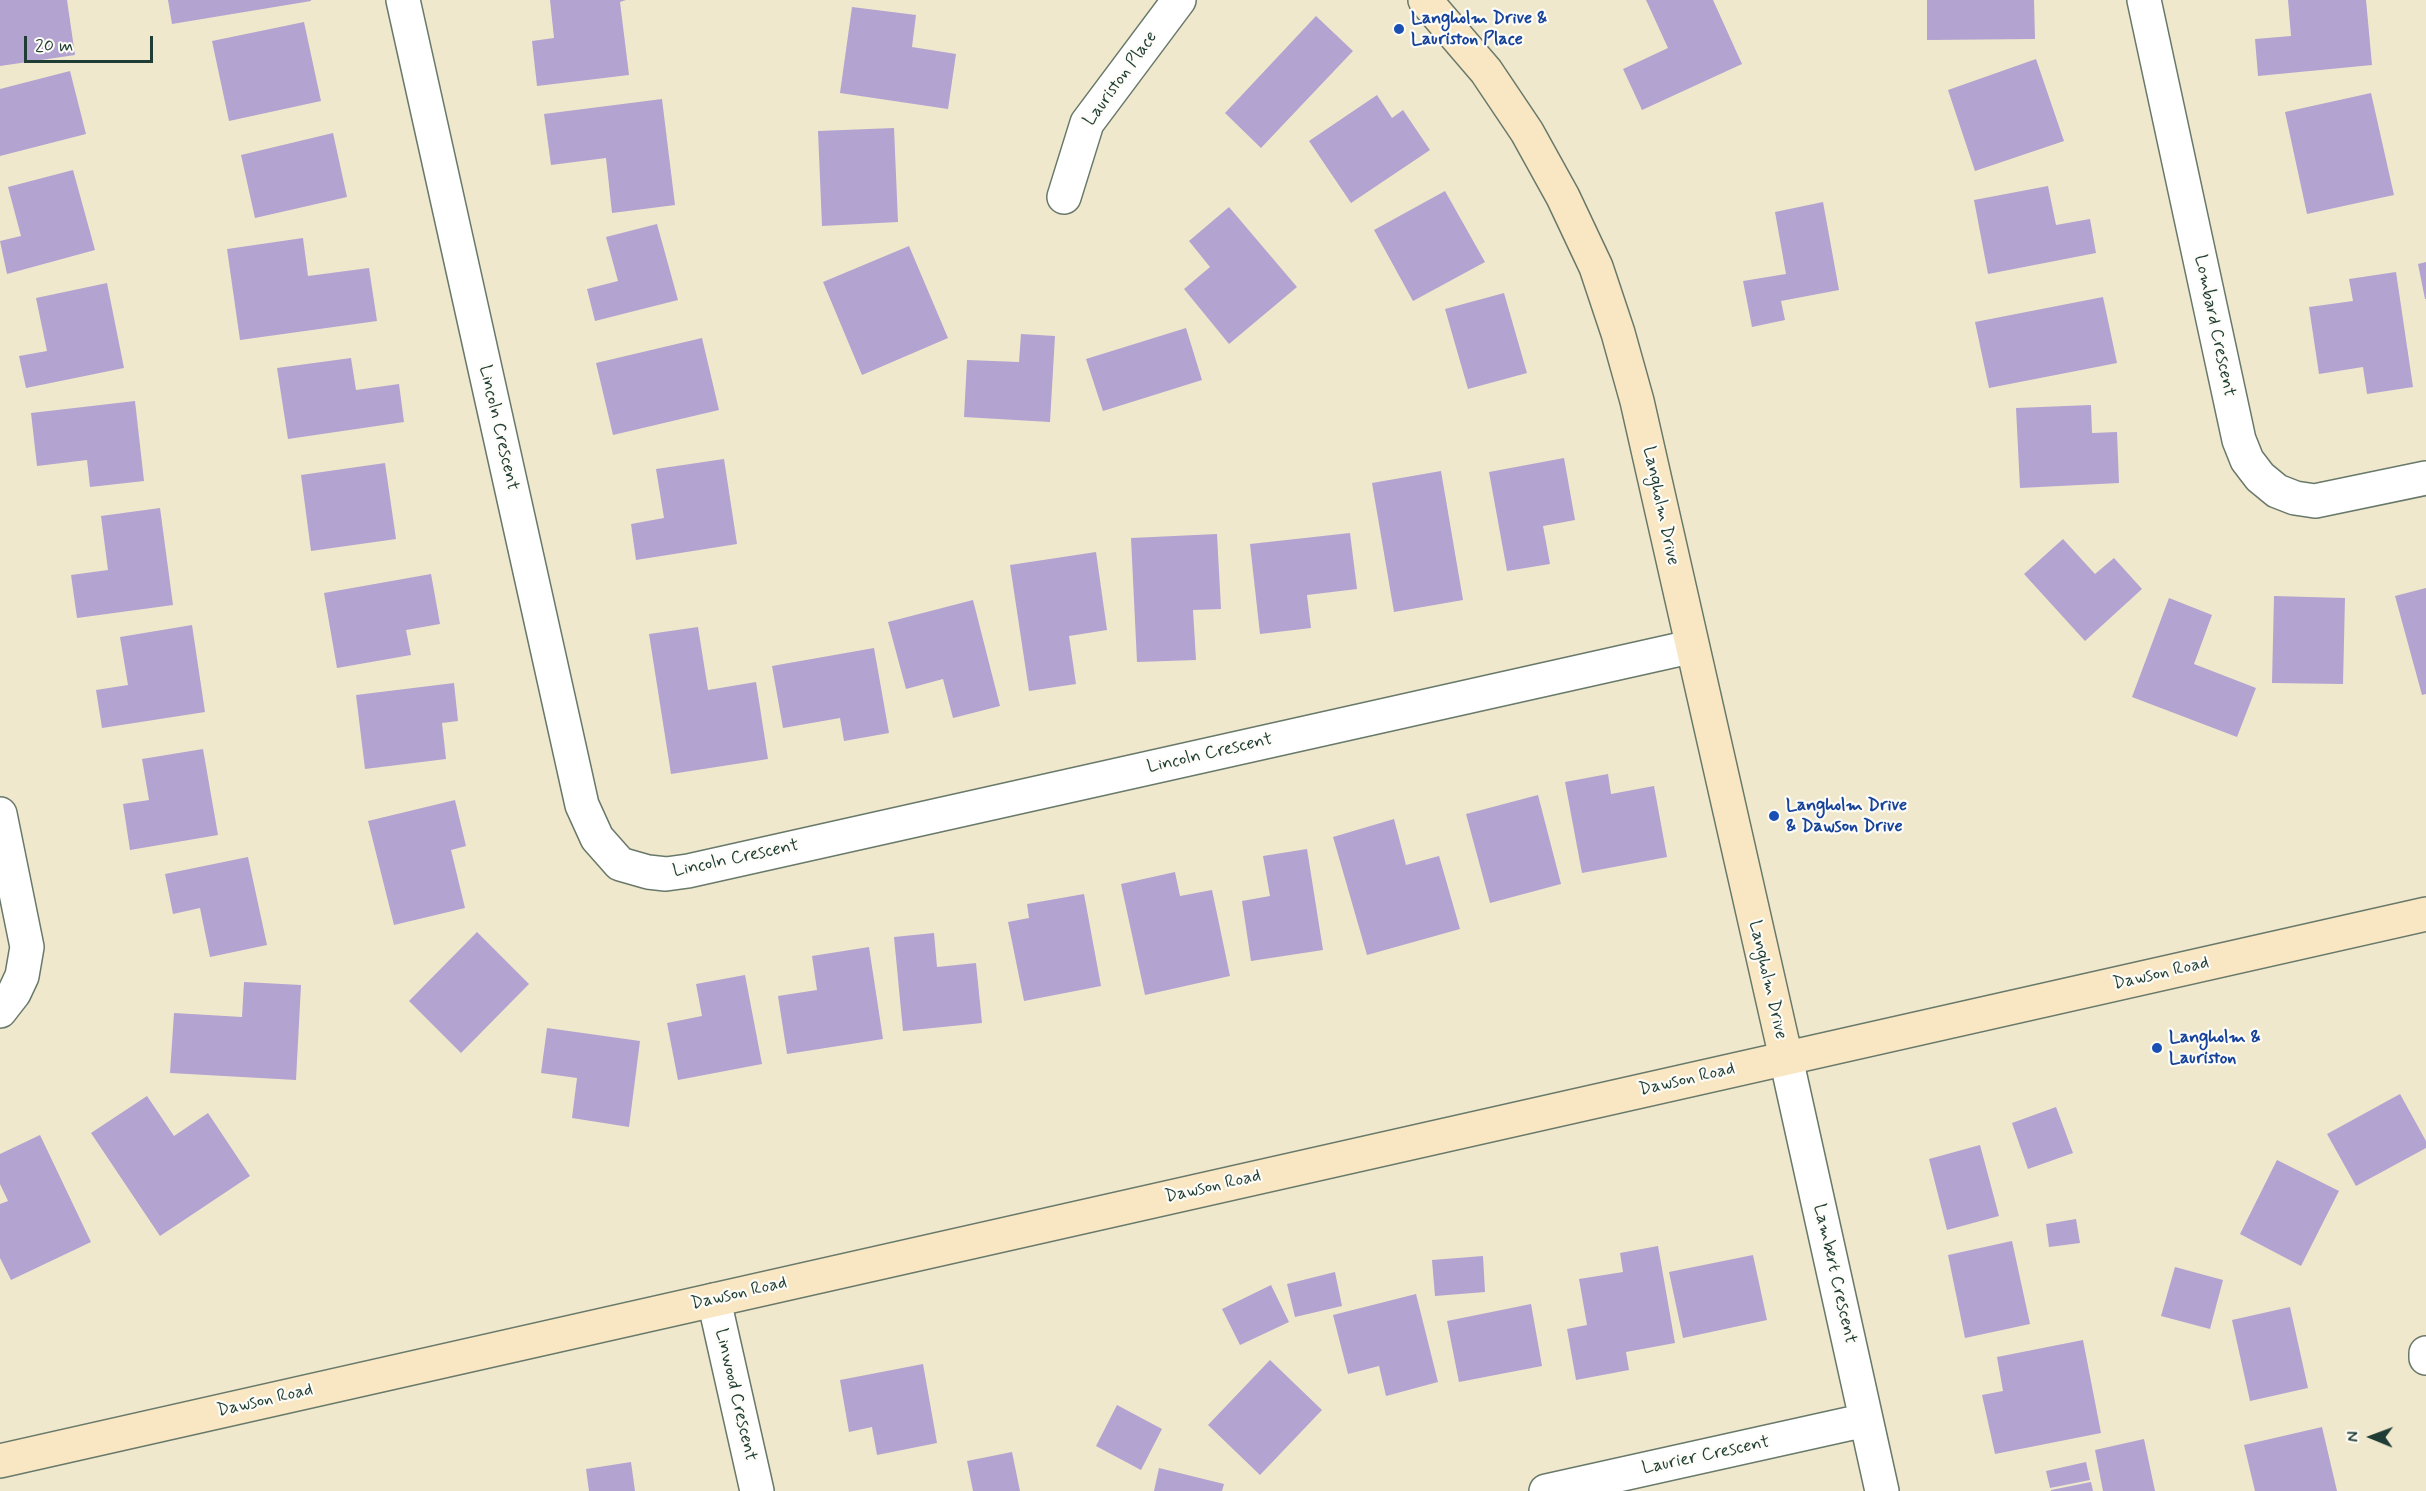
<!DOCTYPE html>
<html>
<head>
<meta charset="utf-8">
<style>
	body { margin:0 }
	#map { position:relative; width:2426px; height:1491px; overflow:hidden; background:#f0e8cd; font-family:Mynerve,sans-serif }
	canvas { display:block }
	.north { position:absolute; left:2342px; top:1407px; width:60px; height:60px; -webkit-text-stroke:4px #fdfcf7; paint-order:stroke; rotate:271deg; font-size:16px; font-weight:700; line-height:24px; text-align:center; color:#1f3d34 }
	.north::after { content:''; display:block; margin:auto; width:21px; height:27px; background:#1f3d34; clip-path:polygon(50% 0,100% 100%,50% 72%,0 100%) }
	.scale { position:absolute; left:24px; top:36px; width:129px; height:27px; box-sizing:border-box; border:3px solid #1f3d34; border-top:0; padding-left:8px; font-size:18px; line-height:21px; white-space:nowrap; color:#1f3d34; -webkit-text-stroke:4px #fdfcf7; paint-order:stroke }
</style>
</head>
<body>
<div id="map">
<canvas width="2426" height="1491"></canvas>
<div class="north">N</div>
<div class="scale">20 m</div>
</div>
<script>
const c = document.querySelector('canvas').getContext('2d');
c.lineJoin = 'round';
function fill(path, color) {
  c.fillStyle = color;
  c.fill(path, 'evenodd');
}
function poly(rows) {
  const path = new Path2D();
  for (const r of rows) {
    path.moveTo(r[0], r[1]);
    for (let i = 2; i < r.length; i += 2) path.lineTo(r[i], r[i + 1]);
  }
  return path;
}
function stroke(path, color, width, dash) {
  c.strokeStyle = color;
  c.lineWidth = width;
  c.lineCap = dash ? 'butt' : 'round';
  c.setLineDash(dash || []);
  c.stroke(path);
}
function write(font, color, halo, rows, align = 'center') {
  c.font = font + ' Mynerve,sans-serif';
  c.lineWidth = 4.5;
  c.setLineDash([]);
  c.textBaseline = 'middle';
  c.strokeStyle = halo;
  c.fillStyle = color;
  for (const [text, x, y, turn = 0] of rows) {
    c.save();
    c.translate(x, y);
    c.rotate((+turn || 0) * Math.PI / 180);
    c.textAlign = isNaN(turn) ? turn : align;
    if (halo) c.strokeText(text, 0, 0);
    c.fillText(text, 0, 0);
    c.restore();
  }
}
fill(poly([
	[0,0,67,0,75,55,0,66],
	[168,0,311,0,311,1,172,24],
	[550,0,626,0,620,2,629,75,537,86,532,41,554,38],
	[1646,0,1713,0,1742,64,1642,110,1623,69,1668,48],
	[1927,0,2034,0,2035,39,1927,40],
	[2288,0,2366,0,2372,65,2258,76,2255,39,2291,36],
	[852,7,916,15,912,47,956,54,948,109,840,93],
	[1316,16,1353,51,1261,148,1225,113],
	[304,22,321,101,229,121,212,41],
	[2036,59,2064,141,1975,171,1948,90],
	[70,71,86,134,0,156,0,89],
	[2371,93,2394,195,2307,214,2285,112],
	[1377,95,1392,118,1403,110,1430,150,1351,203,1309,141],
	[662,99,675,205,612,213,606,158,551,165,544,114],
	[894,128,898,222,822,226,818,131],
	[333,133,347,197,255,218,241,155],
	[73,170,95,250,7,274,0,241,21,236,8,187],
	[2048,186,2056,225,2090,219,2096,253,1988,274,1974,200],
	[1445,191,1485,262,1413,301,1374,230],
	[1823,202,1839,290,1781,301,1785,320,1752,327,1743,281,1786,274,1775,212],
	[1229,207,1297,287,1229,344,1184,289,1210,267,1189,241],
	[657,224,678,300,595,321,587,289,618,281,606,237],
	[303,238,308,276,369,268,377,321,240,340,227,249],
	[909,246,948,338,862,375,823,282],
	[2426,262,2426,299,2425,299,2418,264],
	[2396,272,2413,387,2367,394,2363,367,2319,374,2309,307,2353,301,2349,279],
	[107,283,124,368,26,388,19,356,47,351,36,298],
	[1504,293,1527,373,1468,389,1445,309],
	[2103,297,2117,363,1989,388,1975,322],
	[1186,328,1202,380,1103,411,1086,359],
	[1021,334,1055,336,1050,422,964,417,967,360,1019,362],
	[702,338,719,410,613,435,596,363],
	[351,358,356,390,399,384,404,422,288,439,277,368],
	[135,401,144,481,90,487,87,460,37,466,31,413],
	[2091,405,2092,433,2117,432,2119,483,2020,488,2016,408],
	[1564,458,1575,520,1543,526,1550,564,1507,571,1489,472],
	[724,459,737,544,636,560,631,524,664,518,656,469],
	[385,463,396,539,311,551,301,475],
	[1441,471,1463,600,1394,612,1372,483],
	[160,508,173,605,77,618,71,575,108,570,101,516],
	[1350,533,1357,589,1307,595,1311,628,1260,634,1250,544],
	[1217,534,1221,609,1193,610,1196,660,1137,662,1131,538],
	[2063,539,2095,574,2114,558,2142,589,2085,641,2024,574],
	[1096,552,1107,630,1069,636,1076,684,1029,691,1010,565],
	[431,574,440,624,406,630,411,655,337,668,324,593],
	[2426,588,2426,694,2422,695,2395,596],
	[2274,596,2345,598,2343,684,2272,683],
	[2169,598,2212,615,2194,664,2256,688,2237,737,2132,697],
	[973,600,1000,706,953,718,943,679,906,689,888,622],
	[192,625,205,712,102,728,96,690,128,685,120,637],
	[698,627,708,690,756,682,768,759,671,774,649,634],
	[874,648,889,733,844,741,840,718,783,728,772,666],
	[454,683,458,721,442,723,446,759,365,769,356,695],
	[203,749,218,835,130,850,123,804,149,800,142,759],
	[1608,774,1611,794,1654,786,1667,857,1582,873,1565,782],
	[1538,795,1561,884,1490,903,1466,814],
	[455,800,466,846,451,850,465,908,394,925,368,821],
	[1394,819,1406,865,1439,856,1460,929,1367,955,1333,837],
	[1307,849,1323,950,1251,961,1242,901,1270,896,1263,856],
	[248,857,267,945,210,957,200,908,173,914,165,874],
	[1175,872,1180,896,1212,890,1230,976,1145,995,1121,884],
	[1084,894,1101,986,1024,1001,1008,922,1029,918,1027,904],
	[477,932,529,984,461,1053,409,1001],
	[934,933,937,967,976,963,982,1023,903,1031,894,937],
	[869,947,883,1039,787,1054,778,996,817,990,812,956],
	[745,975,762,1064,678,1080,667,1023,702,1016,696,984],
	[244,982,301,985,296,1080,170,1073,174,1013,242,1017],
	[547,1028,640,1041,629,1127,572,1118,577,1078,541,1073],
	[2400,1094,2426,1141,2426,1148,2356,1186,2327,1134],
	[147,1096,174,1136,208,1113,250,1176,160,1236,91,1133],
	[2056,1107,2073,1153,2028,1169,2012,1123],
	[40,1135,91,1242,11,1280,0,1258,0,1204,8,1201,0,1184,0,1154],
	[1980,1145,1999,1216,1947,1230,1929,1159],
	[2277,1160,2339,1191,2301,1266,2240,1234],
	[2076,1219,2080,1243,2049,1247,2046,1224],
	[2012,1241,2030,1324,1965,1338,1948,1255],
	[1658,1246,1675,1343,1626,1352,1629,1370,1576,1380,1567,1329,1587,1325,1579,1279,1623,1272,1620,1253],
	[1753,1255,1767,1320,1683,1338,1669,1272],
	[1483,1256,1485,1292,1435,1296,1432,1260],
	[2175,1267,2223,1280,2210,1329,2161,1316],
	[1335,1272,1342,1306,1295,1317,1287,1284],
	[1271,1285,1289,1322,1240,1345,1222,1309],
	[1416,1294,1438,1382,1386,1396,1379,1366,1348,1374,1333,1315],
	[1531,1304,1542,1366,1459,1382,1447,1321],
	[2290,1307,2308,1388,2250,1401,2232,1320],
	[2083,1340,2101,1433,1995,1454,1982,1395,2003,1391,1997,1357],
	[1270,1360,1322,1410,1260,1475,1208,1425],
	[923,1364,937,1443,877,1455,872,1427,849,1432,840,1380],
	[1117,1405,1162,1429,1141,1470,1096,1446],
	[2322,1427,2337,1491,2255,1491,2244,1445],
	[2144,1439,2155,1491,2103,1491,2095,1450],
	[1012,1452,1020,1491,973,1491,967,1461],
	[631,1462,635,1491,589,1491,586,1469],
	[2086,1462,2090,1480,2050,1488,2046,1471],
	[1159,1468,1224,1484,1222,1491,1154,1491],
	[2091,1482,2093,1491,2051,1491,2051,1490]
]), '#b3a3d0');
const street = poly([
	[403,0,582,805,597,838,620,864,648,872,666,874,688,871,1690,647],
	[2144,0,2239,440,2247,460,2260,477,2277,491,2295,498,2315,501,2426,478],
	[1064,197,1087,123,1179,0],
	[0,814,27,947,22,976,14,993,0,1011],
	[1786,1058,1882,1491],
	[714,1300,757,1491],
	[2426,1353,2426,1358],
	[1546,1491,1866,1420]
]);
const secondary = poly([
	[1425,0,1486,71,1527,132,1563,197,1596,267,1618,333,1637,401,1786,1058],
	[0,1461,2426,914]
]);
stroke(street, '#68796a', 36);
stroke(secondary, '#68796a', 36);
stroke(street, '#fff', 33);
stroke(secondary, '#f9e7c3', 33);
for (const [x, y, r, color] of [
	[1399,29,6,"#1a4fb4"],
	[1774,816,6,"#1a4fb4"],
	[2157,1048,6,"#1a4fb4"]
]) {
  const dot = new Path2D();
  dot.arc(x, y, r, 0, 2 * Math.PI);
  c.fillStyle = color;
  c.fill(dot);
  stroke(dot, '#fdfcf7', 2);
}
write('bold 18px', '#164399', '#fdfcf7', [
	["Langholm Drive &",1411,19],
	["Lauriston Place",1411,40],
	["Langholm Drive",1786,806],
	["& Dawson Drive",1786,827],
	["Langholm &",2169,1038],
	["Lauriston",2169,1059]
], 'left');
write('18px', '#1f3d34', '#fdfcf7', [
	["Lauriston Place",1121,79,-54],
	["Lombard Crescent",2214,326,78],
	["Lincoln Crescent",498,428,77],
	["Langholm Drive",1660,506,78],
	["Lincoln Crescent",1210,754,-13],
	["Lincoln Crescent",736,859,-12],
	["Dawson Road",2161,974,-13],
	["Langholm Drive",1767,980,77],
	["Dawson Road",1687,1080,-13],
	["Dawson Road",1213,1187,-13],
	["Lambert Crescent",1834,1274,77],
	["Dawson Road",739,1294,-13],
	["Linwood Crescent",735,1395,77],
	["Dawson Road",265,1401,-13],
	["Laurier Crescent",1706,1456,-12]
]);
</script>
</body>
</html>
